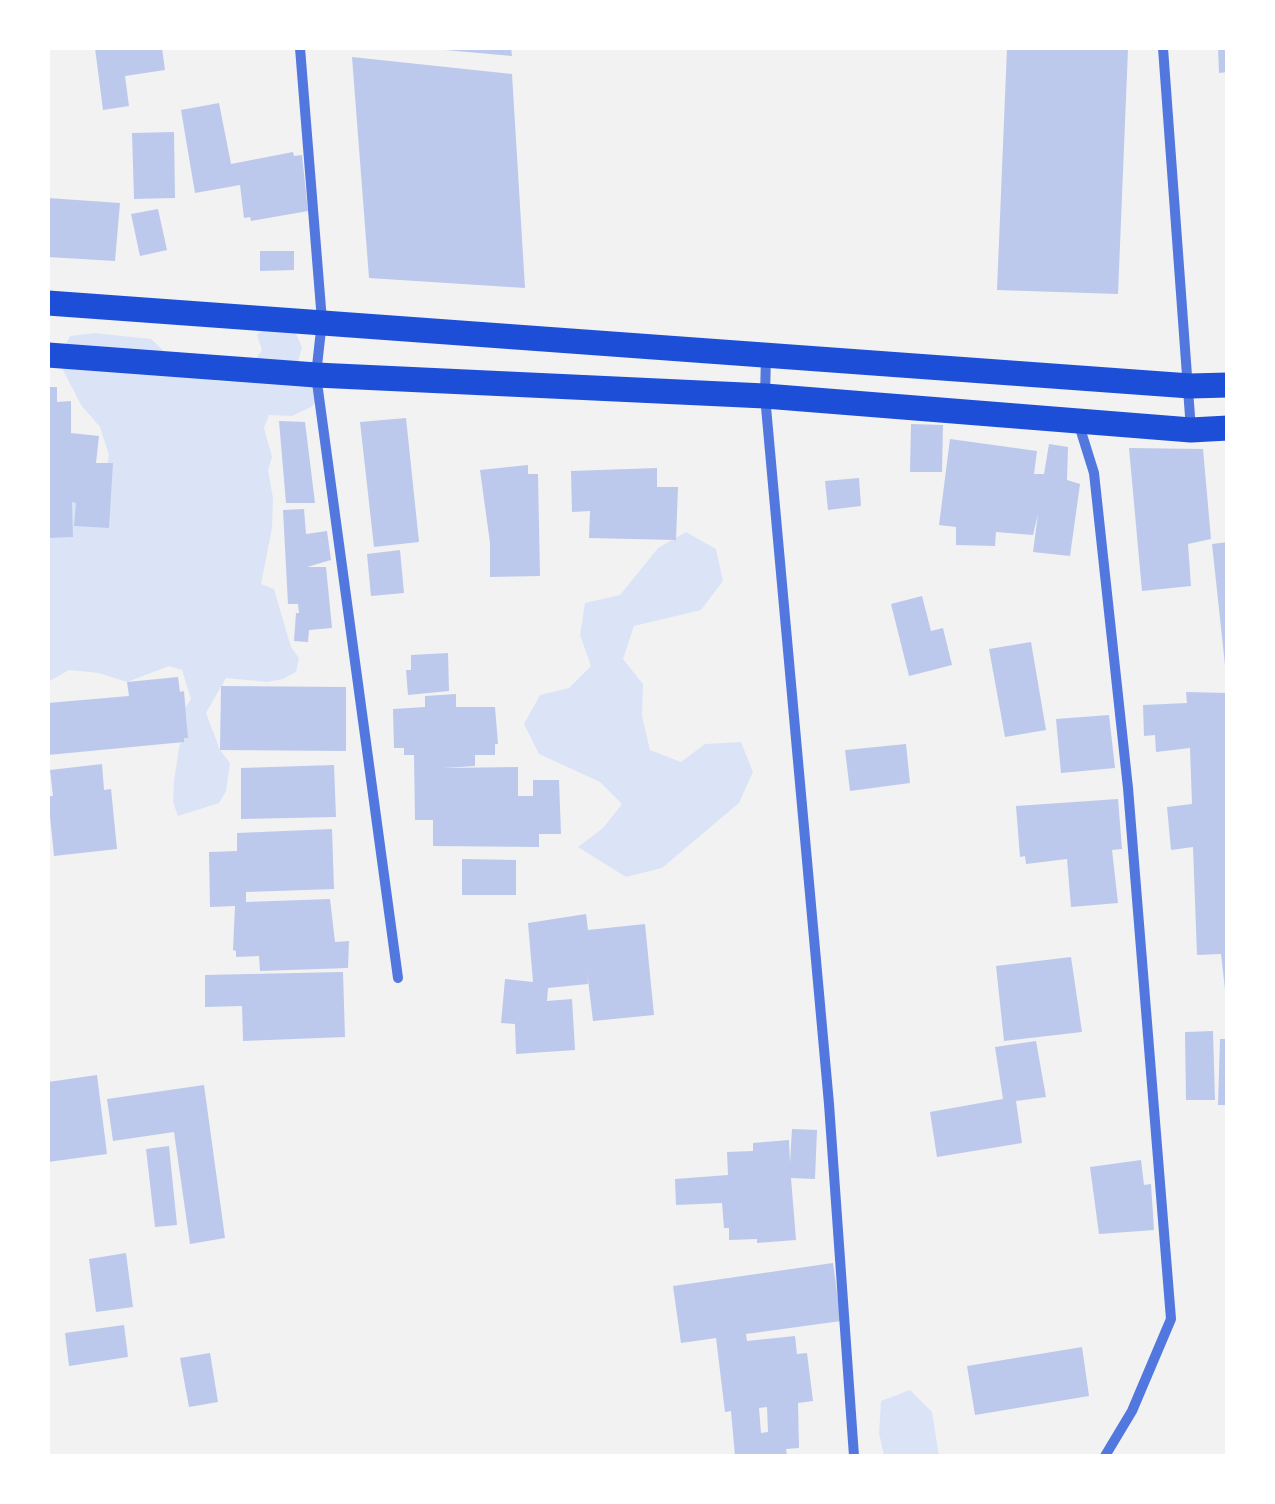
<!DOCTYPE html>
<html>
<head>
<meta charset="utf-8">
<style>
	body { margin:0 }
	#map { position:relative; width:1275px; height:1504px; overflow:hidden; background:#f2f2f2; font-family:"Roboto Condensed",sans-serif }
	canvas { display:block }
	.frame { position:absolute; inset:0; border:50px solid #fff; pointer-events:none }
</style>
</head>
<body>
<div id="map">
<canvas width="1275" height="1504"></canvas>
<div class="frame"></div>
</div>
<script>
const c = document.querySelector('canvas').getContext('2d');
c.lineJoin = 'round';
function fill(path, color) {
  c.fillStyle = color;
  c.fill(path, 'evenodd');
}
function poly(rows) {
  const path = new Path2D();
  for (const r of rows) {
    path.moveTo(r[0], r[1]);
    for (let i = 2; i < r.length; i += 2) path.lineTo(r[i], r[i + 1]);
  }
  return path;
}
function stroke(path, color, width, dash) {
  c.strokeStyle = color;
  c.lineWidth = width;
  c.lineCap = dash ? 'butt' : 'round';
  c.setLineDash(dash || []);
  c.stroke(path);
}
fill(poly([
	[269,324,296,334,302,347,298,362,322,397,311,407,292,416,269,415,264,428,272,457,268,470,273,498,272,528,261,584,274,589,291,647,299,658,296,672,283,679,267,682,226,678,206,713,220,750,230,763,226,791,219,803,178,816,173,802,174,781,179,748,187,724,185,708,191,699,182,670,169,666,127,682,99,673,69,670,48,682,48,507,83,490,106,471,109,455,100,427,81,405,61,366,62,352,70,336,94,333,151,339,166,353,184,377,230,382,244,376,262,350,257,335],
	[686,532,716,549,723,581,701,610,634,626,623,659,643,684,642,716,650,750,681,762,705,744,741,742,753,772,739,803,662,868,626,877,578,847,603,828,622,804,600,782,539,754,524,724,540,695,569,688,591,666,580,635,585,603,620,595,658,548],
	[910,1390,932,1412,939,1456,884,1456,879,1433,881,1401]
]), '#dbe4f7');
fill(poly([
	[95,48,162,48,165,70,125,76,129,106,103,110],
	[445,48,511,48,512,56,445,50],
	[1007,48,1128,49,1118,294,997,290],
	[1218,48,1228,48,1228,72,1219,73],
	[352,57,512,74,525,288,369,278],
	[219,103,231,164,293,152,294,156,302,155,308,211,251,221,250,217,244,218,240,185,195,193,181,110],
	[174,132,175,198,134,199,132,133],
	[48,198,120,203,115,261,48,257],
	[158,209,167,250,140,256,131,214],
	[260,251,294,251,294,270,260,271],
	[48,387,57,387,57,402,71,401,71,433,99,436,96,463,113,463,109,528,74,526,76,503,72,502,73,537,48,538],
	[406,418,419,542,374,547,360,422],
	[279,421,305,422,315,503,286,503],
	[911,424,943,425,942,472,910,472],
	[950,439,1037,451,1034,474,1044,474,1049,444,1068,447,1067,480,1080,484,1070,556,1033,552,1038,514,1033,535,996,532,995,546,956,545,956,527,939,525],
	[1129,448,1203,449,1211,539,1188,544,1191,586,1142,591],
	[528,465,528,474,538,474,540,576,490,577,490,543,480,470],
	[657,468,657,487,678,487,676,540,589,538,590,511,572,512,571,471],
	[859,478,861,506,828,510,825,481],
	[304,509,306,534,327,531,331,560,307,567,326,567,332,628,309,630,308,642,294,641,296,613,299,613,298,604,288,604,283,510],
	[1228,542,1228,665,1225,665,1212,544],
	[400,550,404,593,371,596,367,554],
	[922,596,931,631,943,628,952,665,909,676,891,604],
	[1031,642,1046,730,1005,737,989,649],
	[448,653,449,691,408,695,406,670,411,670,411,655],
	[178,677,180,692,184,691,188,738,184,738,184,742,48,755,48,703,129,696,127,682],
	[221,686,346,687,346,751,220,750],
	[1186,692,1228,693,1228,989,1225,989,1221,954,1197,955,1193,847,1171,850,1167,807,1192,804,1190,748,1156,752,1155,735,1144,736,1143,705,1187,703],
	[456,694,456,707,495,707,498,744,495,744,495,755,475,755,475,766,443,768,518,767,518,796,533,796,533,780,559,780,561,834,539,834,539,847,433,846,433,820,415,820,414,755,404,755,404,748,394,748,393,709,425,707,425,696],
	[1109,715,1115,768,1061,773,1056,719],
	[906,744,910,783,850,791,845,750],
	[102,764,104,790,111,789,117,849,54,856,48,796,53,796,50,770],
	[334,765,336,817,241,819,241,768],
	[1118,799,1122,849,1112,850,1118,903,1071,907,1067,859,1026,864,1025,856,1020,857,1016,806],
	[332,829,334,889,246,892,246,902,330,899,335,942,349,941,348,968,260,971,259,956,236,957,236,951,233,950,235,906,210,907,209,852,237,851,237,833],
	[462,859,516,860,516,895,462,895],
	[586,914,588,930,645,924,654,1015,593,1021,587,972,588,984,548,988,547,1001,572,999,575,1050,516,1054,515,1024,501,1023,505,979,533,982,528,923],
	[1071,957,1082,1032,1004,1041,996,966],
	[343,972,345,1037,243,1041,242,1006,205,1007,205,975],
	[1213,1031,1215,1100,1186,1100,1185,1032],
	[1220,1039,1228,1039,1228,1105,1218,1105],
	[1036,1041,1046,1097,1016,1101,1022,1143,937,1157,930,1112,1003,1099,995,1047],
	[97,1075,107,1154,48,1162,48,1082],
	[204,1085,225,1238,190,1244,174,1132,113,1141,107,1099],
	[792,1129,817,1130,815,1179,791,1178,796,1240,757,1243,757,1239,729,1240,729,1228,724,1228,722,1203,676,1205,675,1179,728,1175,727,1152,753,1151,753,1143,789,1140,790,1163],
	[169,1146,177,1225,155,1227,146,1149],
	[1141,1160,1144,1185,1151,1184,1154,1230,1099,1234,1090,1167],
	[126,1253,133,1307,96,1312,89,1259],
	[833,1263,841,1321,746,1334,747,1341,795,1336,797,1354,807,1353,813,1401,798,1403,799,1448,786,1449,787,1456,735,1456,731,1411,725,1412,716,1338,681,1343,673,1286],
	[767,1407,768,1432,761,1433,759,1408],
	[124,1325,128,1357,69,1366,65,1333],
	[1082,1347,1089,1396,975,1415,967,1366],
	[210,1353,218,1402,189,1407,180,1358]
]), '#bdc9ec');
stroke(poly([
	[300,48,322,321,316,375,398,978],
	[1163,48,1191,430],
	[766,356,765,396,829,1104,854,1456],
	[1079,425,1094,473,1128,788,1171,1319,1132,1411,1105,1456]
]), '#5277de', 10);
stroke(poly([
	[48,303,1190,386,1228,385],
	[48,355,316,375,765,396,1191,430,1228,428]
]), '#1d4ed8', 25);
</script>
</body>
</html>
